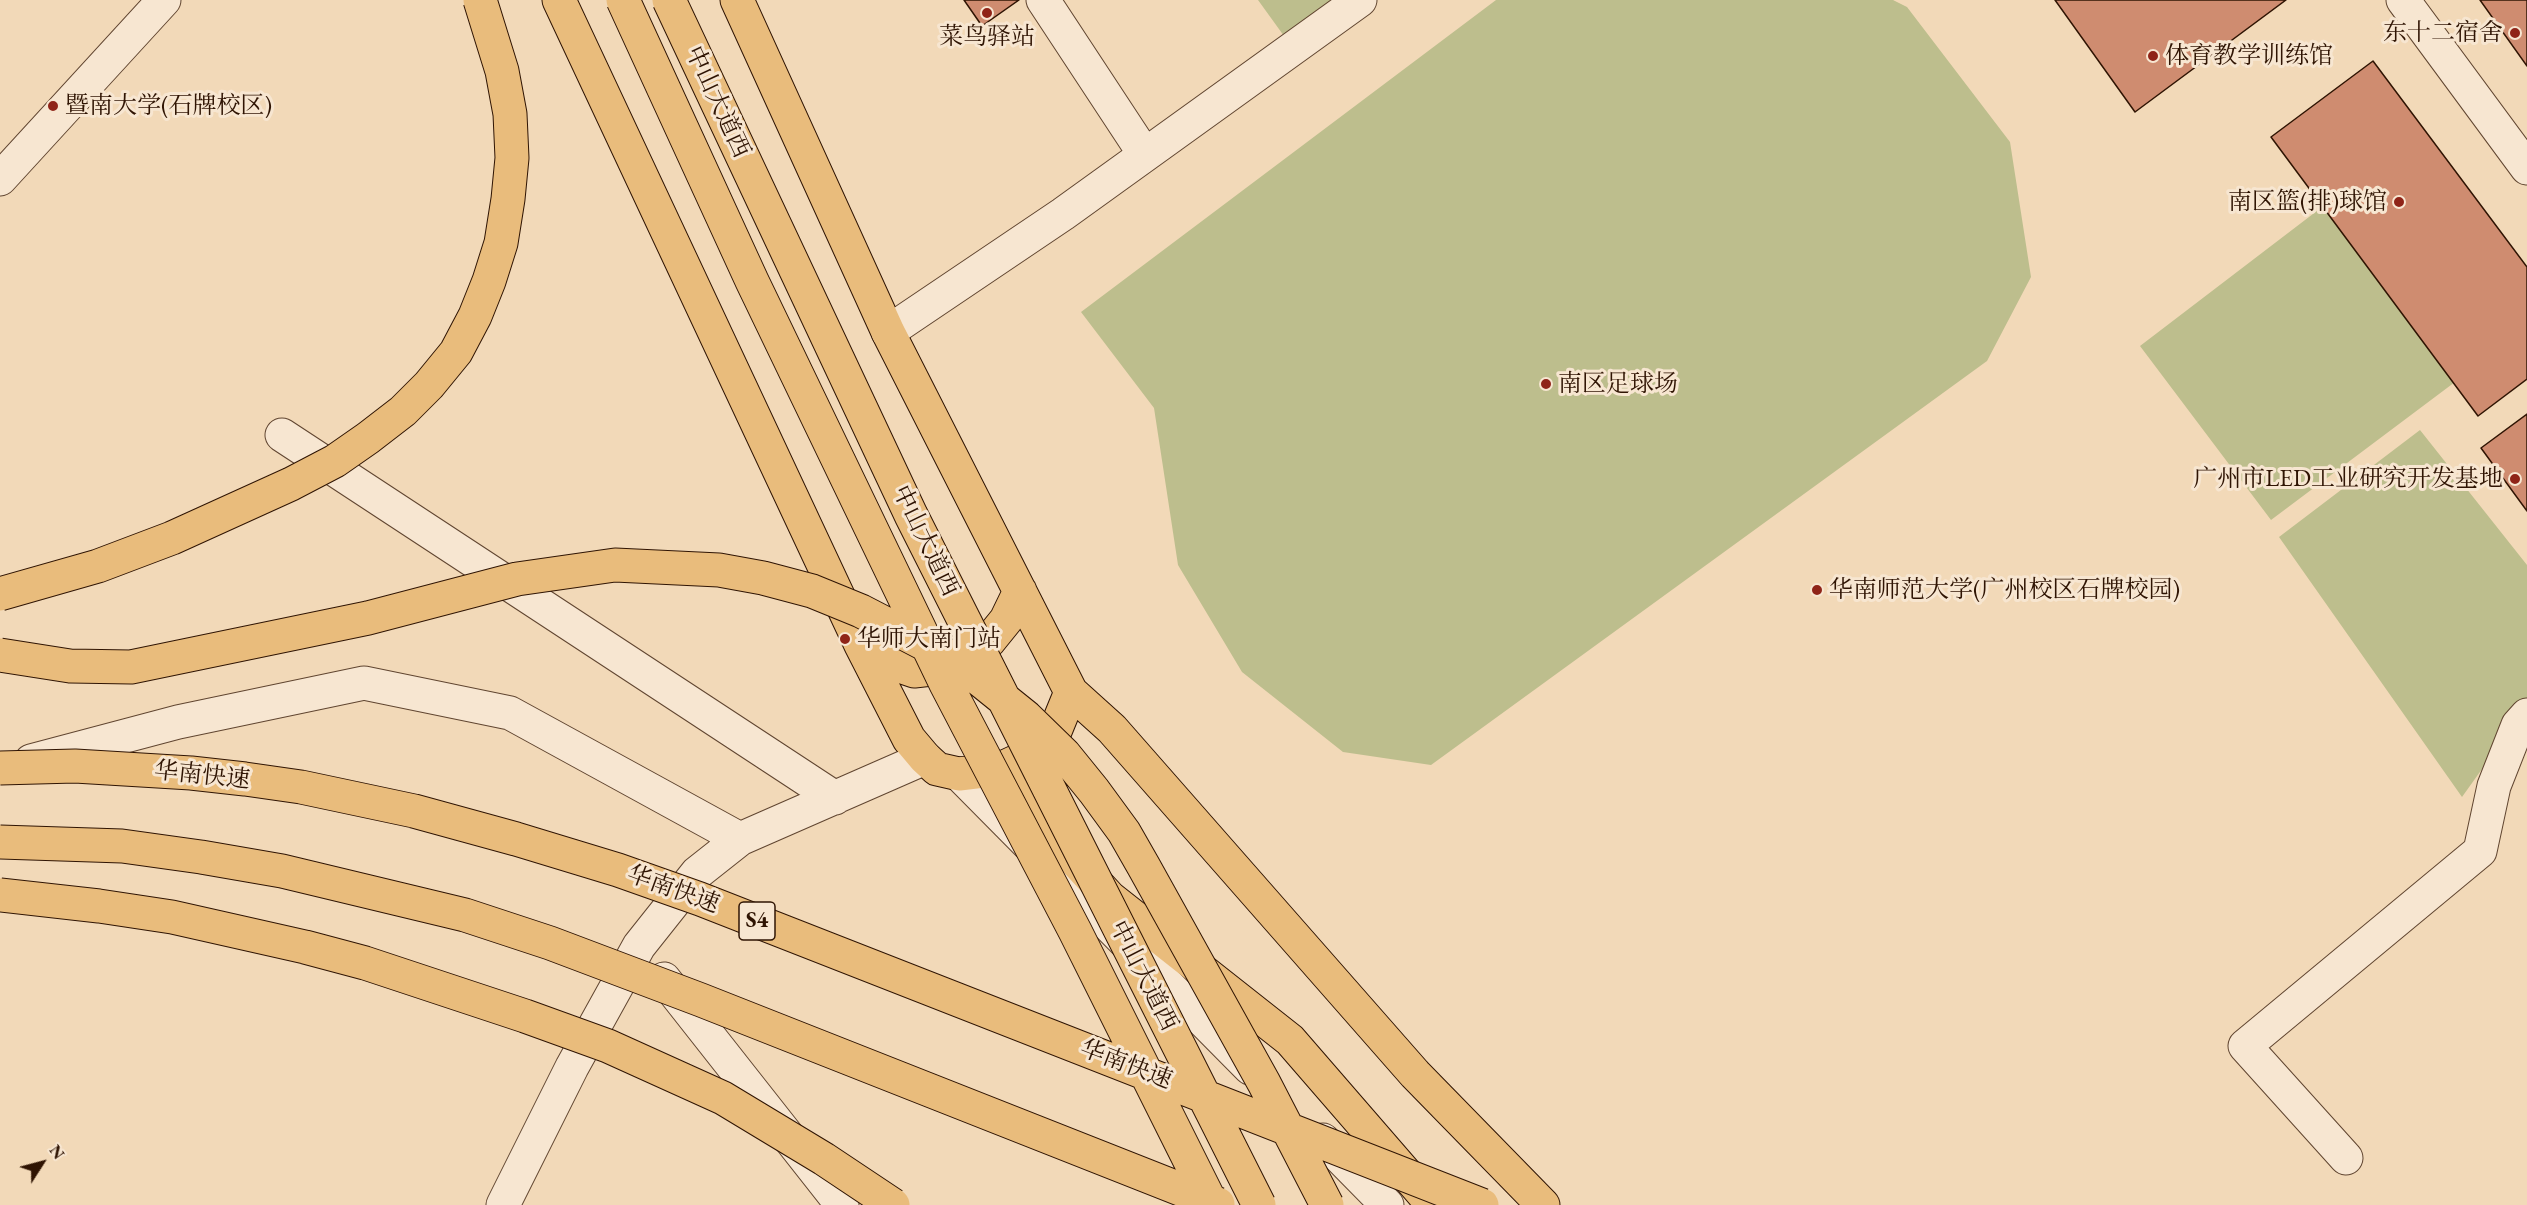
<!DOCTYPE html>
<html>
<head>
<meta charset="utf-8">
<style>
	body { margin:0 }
	#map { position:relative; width:2527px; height:1205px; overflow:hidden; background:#f2d9b8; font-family:"EB Garamond",serif }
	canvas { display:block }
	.north { position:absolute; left:12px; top:1133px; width:60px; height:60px; -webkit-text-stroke:4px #f7e6d1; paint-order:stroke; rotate:54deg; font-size:16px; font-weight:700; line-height:24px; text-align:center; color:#2f1403 }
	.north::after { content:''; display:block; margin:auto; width:21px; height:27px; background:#2f1403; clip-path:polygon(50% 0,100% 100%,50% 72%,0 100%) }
</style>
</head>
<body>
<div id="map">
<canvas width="2527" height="1205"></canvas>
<div class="north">N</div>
</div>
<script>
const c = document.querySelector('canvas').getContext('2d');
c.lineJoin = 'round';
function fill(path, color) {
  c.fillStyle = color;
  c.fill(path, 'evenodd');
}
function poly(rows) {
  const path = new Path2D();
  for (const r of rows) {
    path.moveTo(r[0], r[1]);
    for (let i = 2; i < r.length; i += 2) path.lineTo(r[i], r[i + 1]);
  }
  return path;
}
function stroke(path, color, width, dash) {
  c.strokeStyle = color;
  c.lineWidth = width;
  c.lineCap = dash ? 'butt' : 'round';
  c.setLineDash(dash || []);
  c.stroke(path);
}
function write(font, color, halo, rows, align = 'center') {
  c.font = font + ' "EB Garamond","Noto Serif SC",serif';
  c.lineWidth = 6;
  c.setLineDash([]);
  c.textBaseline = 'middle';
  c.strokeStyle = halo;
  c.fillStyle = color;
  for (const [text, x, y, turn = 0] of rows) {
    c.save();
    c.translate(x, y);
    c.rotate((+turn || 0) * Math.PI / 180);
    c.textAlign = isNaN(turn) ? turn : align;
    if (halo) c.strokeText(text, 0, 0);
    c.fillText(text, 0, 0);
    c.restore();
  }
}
fill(poly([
	[1258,0,1334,0,1284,36],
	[1496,0,1893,0,1907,7,2010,142,2031,277,1987,361,1431,765,1343,752,1242,672,1178,565,1154,408,1081,312],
	[2326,204,2459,379,2271,520,2140,346],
	[2420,430,2527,565,2527,706,2462,797,2279,537]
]), '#bdbe8d');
const building = poly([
	[964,0,1019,0,982,26,964,0],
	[2055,0,2286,0,2135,112,2055,0],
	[2480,0,2527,0,2527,66,2480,0],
	[2373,61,2527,267,2527,379,2478,416,2271,137,2373,61],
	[2527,414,2527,511,2481,448,2527,414]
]);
fill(building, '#cf8c70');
stroke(building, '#2f1403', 1.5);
const minor = poly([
	[1043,0,1145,155],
	[2403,0,2527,168],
	[0,179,164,0],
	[888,332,1063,214,1360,0],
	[282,435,835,798],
	[31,761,178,722,364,683,510,713,740,839],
	[959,774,1250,1068],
	[664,979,842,1205],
	[1323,1140,1387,1205],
	[2346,1158,2245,1046,2480,851,2494,786,2518,725,2527,715],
	[503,1205,572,1067,639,946,697,873,740,839,925,758]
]);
const major = poly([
	[559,0,861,645,909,739,925,758,937,769,959,774,1000,769,1043,749,1053,736,1071,692],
	[737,0,888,332,1071,692,1112,729,1415,1074,1543,1205],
	[861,645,888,662,914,671,958,666,971,659,989,641,1006,620,1020,591],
	[1006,778,1026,807,1110,898,1290,1040,1433,1205]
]);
stroke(minor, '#604530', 35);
stroke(major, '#2f1403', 35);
stroke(minor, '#f7e6d1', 33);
stroke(major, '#e9bc7c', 33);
const highwayBridge = poly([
	[623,0,752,281,946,684,1075,931,1212,1205],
	[669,0,911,515,1259,1205],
	[0,594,98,566,172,538,291,484,335,461,368,438,403,411,429,385,456,352,475,316,489,281,501,243,508,199,512,158,510,114,502,71,480,0],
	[0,655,70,666,131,667,368,618,517,579,615,565,719,570,763,578,812,591,861,611,946,655,980,680,1026,717,1064,754,1094,791,1124,832,1144,867,1264,1083,1327,1205],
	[0,768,75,766,191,773,245,779,301,787,414,811,516,839,618,870,700,899,1482,1205],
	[0,842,122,846,201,857,282,871,465,915,550,943,701,1000,1218,1204],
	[0,895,99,906,172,917,305,947,365,963,525,1016,608,1046,723,1098,824,1159,893,1205]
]);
stroke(highwayBridge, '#2f1403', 35, []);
stroke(highwayBridge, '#e9bc7c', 33);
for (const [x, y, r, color] of [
	[987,13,6,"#8f2418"],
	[2515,33,6,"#8f2418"],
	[2153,56,6,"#8f2418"],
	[53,106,6,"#8f2418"],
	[2399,202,6,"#8f2418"],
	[1546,384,6,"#8f2418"],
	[2515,479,6,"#8f2418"],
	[1817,590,6,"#8f2418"],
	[845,639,6,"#8f2418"]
]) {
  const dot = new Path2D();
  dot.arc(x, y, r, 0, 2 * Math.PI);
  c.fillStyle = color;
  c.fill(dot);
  stroke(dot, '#f7e6d1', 2);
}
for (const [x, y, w] of [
	[757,921,36]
]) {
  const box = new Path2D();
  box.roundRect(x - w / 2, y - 19, w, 38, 4.5);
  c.fillStyle = '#f7e6d1';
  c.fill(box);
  stroke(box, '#2f1403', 1.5);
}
write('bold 22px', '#2f1403', null, [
	["S4",757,921]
]);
write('24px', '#2f1403', '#f7e6d1', [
	["东十二宿舍",2503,33,"right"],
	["菜鸟驿站",987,37,"center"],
	["体育教学训练馆",2165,56],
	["暨南大学(石牌校区)",65,106],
	["南区篮(排)球馆",2387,202,"right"],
	["南区足球场",1558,384],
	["广州市LED工业研究开发基地",2503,479,"right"],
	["华南师范大学(广州校区石牌校园)",1829,590],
	["华师大南门站",857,639]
], 'left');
write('24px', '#2f1403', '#f7e6d1', [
	["中山大道西",717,102,65],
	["中山大道西",925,541,64],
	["华南快速",202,776,6],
	["华南快速",673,890,20],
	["中山大道西",1143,976,63],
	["华南快速",1126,1065,21]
]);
</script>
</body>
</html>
